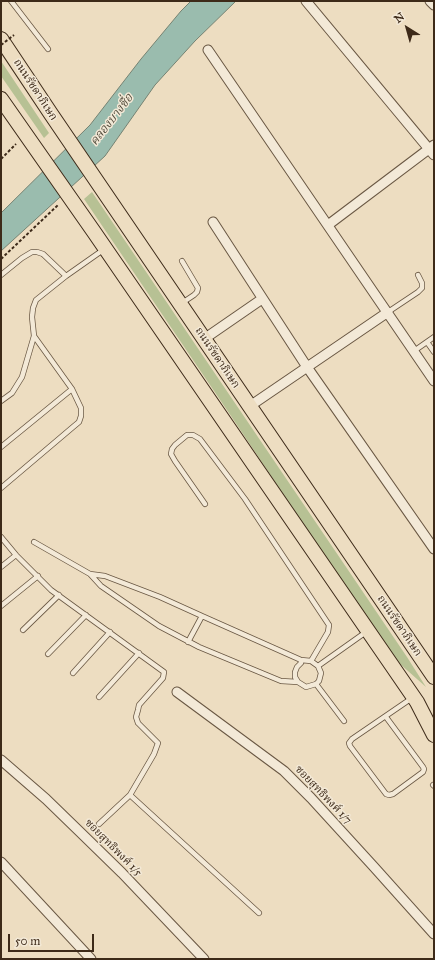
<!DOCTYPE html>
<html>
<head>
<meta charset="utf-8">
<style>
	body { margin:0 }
	#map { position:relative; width:435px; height:960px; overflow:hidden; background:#edddc1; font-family:"IM FELL Great Primer",serif }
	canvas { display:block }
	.frame { position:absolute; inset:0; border:2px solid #3d2a19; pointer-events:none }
	.north { position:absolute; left:387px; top:8px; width:40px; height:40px; -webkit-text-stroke:3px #f3e9d7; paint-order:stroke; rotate:323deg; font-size:11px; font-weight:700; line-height:16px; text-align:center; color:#3d2a19 }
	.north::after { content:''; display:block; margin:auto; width:14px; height:18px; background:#3d2a19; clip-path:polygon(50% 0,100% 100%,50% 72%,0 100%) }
	.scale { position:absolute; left:8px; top:934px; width:86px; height:18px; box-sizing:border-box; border:2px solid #3d2a19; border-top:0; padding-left:5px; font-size:12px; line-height:14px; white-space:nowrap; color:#3d2a19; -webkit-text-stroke:3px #f3e9d7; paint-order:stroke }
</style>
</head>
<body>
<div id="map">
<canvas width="435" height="960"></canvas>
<div class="frame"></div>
<div class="north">N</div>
<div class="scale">50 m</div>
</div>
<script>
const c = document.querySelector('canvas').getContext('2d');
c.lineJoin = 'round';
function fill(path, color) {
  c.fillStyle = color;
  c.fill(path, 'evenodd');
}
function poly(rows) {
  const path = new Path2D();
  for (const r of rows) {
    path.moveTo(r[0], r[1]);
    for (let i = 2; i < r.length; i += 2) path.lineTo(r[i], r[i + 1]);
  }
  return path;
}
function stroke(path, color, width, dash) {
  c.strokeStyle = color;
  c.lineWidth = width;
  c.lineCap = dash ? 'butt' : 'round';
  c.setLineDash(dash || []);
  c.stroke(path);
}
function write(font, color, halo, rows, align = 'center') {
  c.font = font + ' "IM FELL Great Primer","Noto Serif Thai",serif';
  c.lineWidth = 3;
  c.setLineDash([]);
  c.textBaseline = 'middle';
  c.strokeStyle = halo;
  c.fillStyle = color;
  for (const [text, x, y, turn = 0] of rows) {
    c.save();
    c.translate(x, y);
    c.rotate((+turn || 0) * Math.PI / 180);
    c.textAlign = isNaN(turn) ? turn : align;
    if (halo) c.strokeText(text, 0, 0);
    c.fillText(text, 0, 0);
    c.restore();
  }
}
fill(poly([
	[1,61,49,133,44,138,1,76],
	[92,192,407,657,426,687,391,656,231,416,84,199]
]), '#b7c194');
const water = poly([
	[191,1,236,1,195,41,155,85,105,156,1,251,1,213,90,125,141,59,181,11,191,1]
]);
fill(water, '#9abcae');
stroke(water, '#758272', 1);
const lane = poly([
	[11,1,48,49],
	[182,261,198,288,197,292,194,295,182,303],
	[1,275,22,258,32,252,37,252,43,254,66,276],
	[388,312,418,292,422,288,422,283,418,275],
	[427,342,434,352],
	[414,351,434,337],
	[1,401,12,393,22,377,34,336,32,317,33,308,36,300,66,276,103,250],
	[1,447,72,389],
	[1,488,73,427,79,422,81,416,81,408,72,389,34,336],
	[205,504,175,461,171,454,172,449,175,445,187,435,193,435,200,439,245,499,329,625,328,632,311,661],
	[1,537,16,555,51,590,164,672,163,678,139,705,138,710,136,717,138,723,158,743,154,754,130,795],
	[34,542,90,574,101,586,159,626,199,647,281,681,298,682],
	[1,567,16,555],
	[90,574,105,576,160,597,202,616],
	[1,606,38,576],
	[23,630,59,595],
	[188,642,202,616,301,660],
	[48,654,86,615],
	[301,660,311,661,318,666,321,673,319,681,316,684,306,687,298,682,295,677,295,672,297,667,301,663,301,660],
	[318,666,366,632],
	[73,673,110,632],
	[316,684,344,721],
	[99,697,139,653],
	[386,717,423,767,424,769,423,772,393,794,389,795,386,794,350,746,349,743,352,739,412,698],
	[433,785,434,786],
	[99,824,130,795,259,913]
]);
const street = poly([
	[306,1,434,155],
	[430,1,434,5],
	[208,50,434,381],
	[213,222,307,367,434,549],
	[328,225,434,145],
	[204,339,262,299],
	[250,406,388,312],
	[177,692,284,771,311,798,374,867,434,934],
	[1,760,46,799,80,832,122,873,204,959],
	[1,862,91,959]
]);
const primary = poly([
	[1,39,51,114,434,677],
	[1,99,94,232,417,702,434,735]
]);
stroke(lane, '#695743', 6);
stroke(street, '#695743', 11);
stroke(primary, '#3d2a19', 16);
stroke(poly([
	[1,159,16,144],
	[1,259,58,205]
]), '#3d2a19', 2, [3, 2]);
stroke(lane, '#f3e9d7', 4.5);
stroke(street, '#f3e9d7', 9);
stroke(primary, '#edddc1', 14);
stroke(poly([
	[1,45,14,35]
]), '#3d2a19', 2, [3, 2]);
write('11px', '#3d2a19', '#f3e9d7', [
	["ถนนรัชดาภิเษก",35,90,57],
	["ถนนรัชดาภิเษก",217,358,56],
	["ถนนรัชดาภิเษก",399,626,56],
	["ซอยสุทธิพงศ์ 1/7",323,795,46],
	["ซอยสุทธิพงศ์ 1/5",113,848,45]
]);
write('italic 12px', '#544e3e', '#f3e9d7', [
	["คลองบางซื่อ",112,120,-52]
]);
</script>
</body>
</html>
